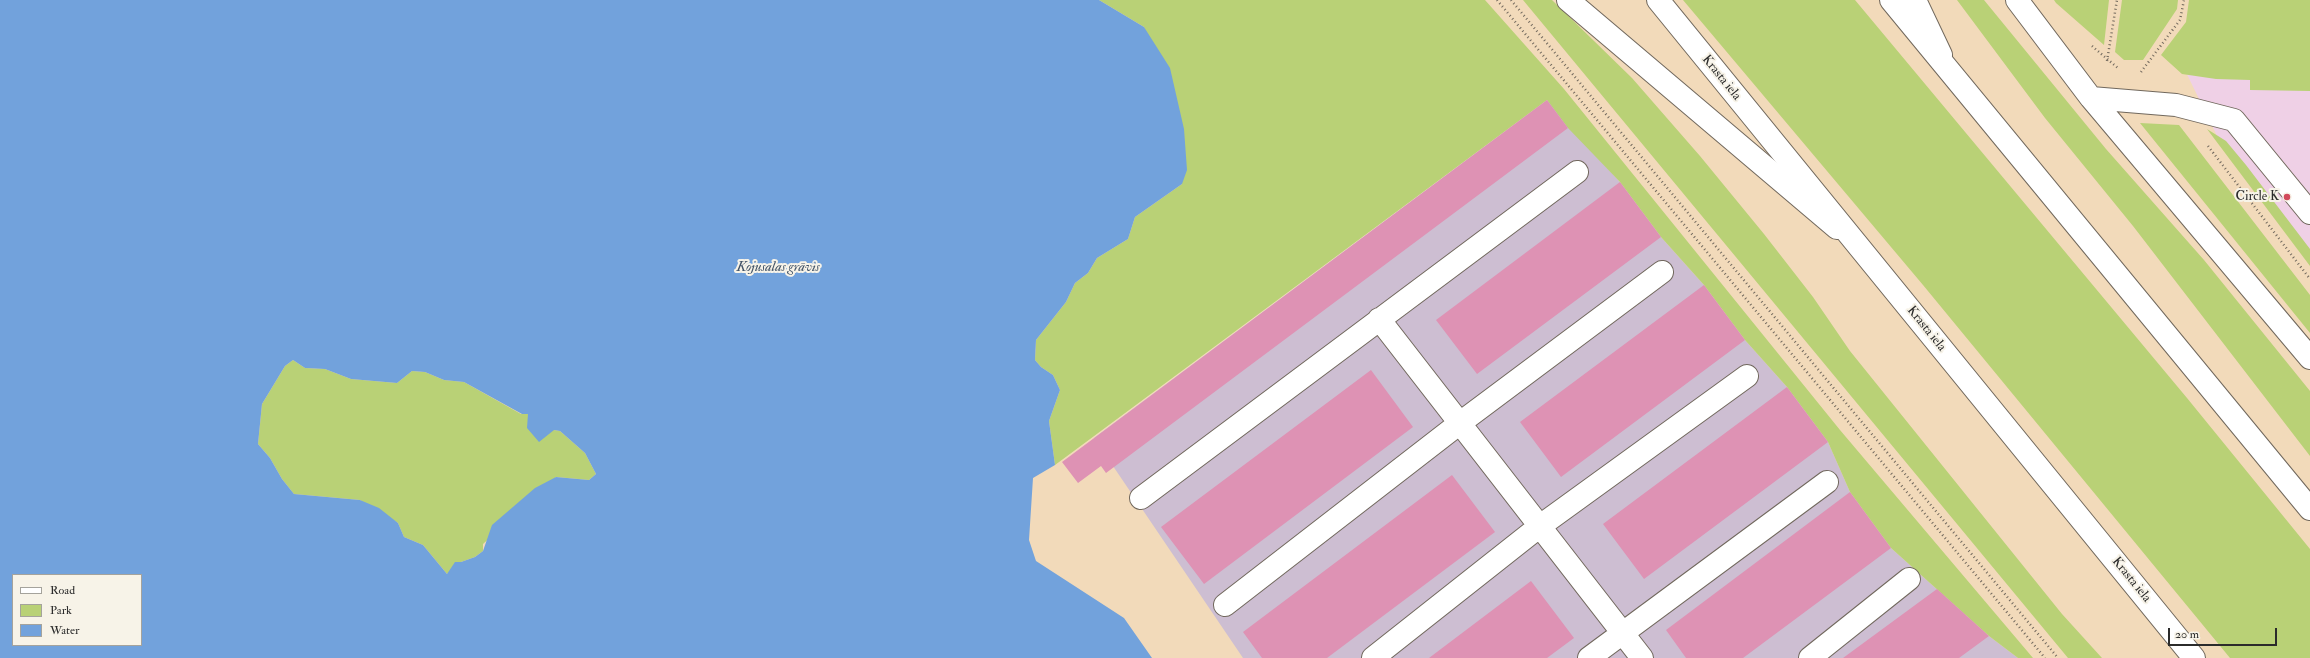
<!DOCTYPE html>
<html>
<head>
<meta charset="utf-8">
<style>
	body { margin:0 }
	#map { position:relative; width:2310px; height:658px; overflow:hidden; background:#f2daba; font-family:"IM FELL Double Pica",serif }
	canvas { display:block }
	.legend { position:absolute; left:12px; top:574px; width:130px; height:72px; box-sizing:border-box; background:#f7f3e8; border:1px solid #a5a39c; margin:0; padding:5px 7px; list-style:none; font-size:12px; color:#2b2b2b }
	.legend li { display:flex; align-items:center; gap:8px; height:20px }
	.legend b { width:20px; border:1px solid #a5a39c }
	.scale { position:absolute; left:2168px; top:628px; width:109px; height:18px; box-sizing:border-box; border:2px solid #2b2b2b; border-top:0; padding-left:5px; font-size:12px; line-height:14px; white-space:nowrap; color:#2b2b2b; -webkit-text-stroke:3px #f7f3e8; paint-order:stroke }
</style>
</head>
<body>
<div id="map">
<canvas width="2310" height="658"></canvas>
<ul class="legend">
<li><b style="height:5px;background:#fff"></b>Road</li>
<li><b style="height:11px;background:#b9d176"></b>Park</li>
<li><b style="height:11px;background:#72a2dc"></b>Water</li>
</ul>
<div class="scale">20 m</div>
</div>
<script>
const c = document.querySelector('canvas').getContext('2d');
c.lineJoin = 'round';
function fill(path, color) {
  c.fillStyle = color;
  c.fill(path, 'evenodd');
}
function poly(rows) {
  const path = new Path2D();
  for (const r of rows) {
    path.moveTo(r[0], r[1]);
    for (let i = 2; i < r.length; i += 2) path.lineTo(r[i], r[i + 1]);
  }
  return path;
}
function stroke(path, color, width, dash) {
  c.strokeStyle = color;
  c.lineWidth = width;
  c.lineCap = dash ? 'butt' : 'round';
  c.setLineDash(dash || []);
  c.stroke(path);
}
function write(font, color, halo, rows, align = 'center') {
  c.font = font + ' "IM FELL Double Pica",serif';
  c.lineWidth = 4;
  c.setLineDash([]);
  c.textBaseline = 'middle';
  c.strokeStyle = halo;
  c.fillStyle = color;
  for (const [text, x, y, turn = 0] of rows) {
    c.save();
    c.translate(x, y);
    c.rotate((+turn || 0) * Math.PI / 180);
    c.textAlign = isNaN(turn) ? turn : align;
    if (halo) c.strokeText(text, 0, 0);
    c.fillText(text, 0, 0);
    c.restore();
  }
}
fill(poly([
	[2310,60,2310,255,2219,140,2182,64]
]), '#efd0e6');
fill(poly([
	[1547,100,1620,182,1661,237,1704,285,1745,340,1787,387,1828,442,1850,492,1891,548,1989,636,2018,658,1243,658,1094,438]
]), '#cdbed2');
fill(poly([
	[1099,0,1485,0,1564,89,1840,430,2033,658,2018,658,1989,636,1891,548,1850,492,1828,442,1787,387,1745,340,1704,285,1661,237,1620,182,1568,128,1547,100,1055,465,1049,421,1060,390,1053,375,1041,367,1035,360,1036,340,1066,302,1075,283,1088,273,1097,258,1128,239,1135,217,1182,184,1144,27],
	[1523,0,1552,0,1632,78,1700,156,1764,234,1813,297,1850,351,2062,614,2102,658,2068,658],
	[1683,0,1855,0,2187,398,2310,549,2310,658,2230,658,1923,285],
	[1957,0,1984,0,2106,149,2204,260,2310,391,2310,456,2133,226,2045,118],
	[2054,0,2109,0,2104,45,2056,3],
	[2122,0,2178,0,2177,9,2143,60,2124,60,2115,52],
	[2189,0,2310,0,2310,91,2250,90,2250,80,2216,79,2182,74,2161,55,2186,22],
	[2140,123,2179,125,2310,295,2310,333],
	[2207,129,2226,141,2246,165,2310,249,2310,266],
	[293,360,305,368,325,369,351,379,397,383,412,371,425,372,444,380,464,382,521,414,528,414,554,430,560,431,585,453,596,474,589,480,556,477,483,544,483,551,475,557,461,562,447,574,423,545,404,537,398,523,360,500,294,494,282,479,270,458,258,444,262,404,285,366]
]), '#b9d176');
fill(poly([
	[0,0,1099,0,1144,27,1170,68,1184,129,1187,170,1182,184,1135,217,1128,239,1097,258,1088,273,1075,283,1066,302,1036,340,1035,360,1041,367,1053,375,1060,390,1049,421,1055,465,1033,478,1029,540,1036,561,1124,618,1152,658,0,658],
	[293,360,305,368,325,369,351,379,397,383,412,371,425,372,444,380,464,382,522,414,528,414,527,428,539,442,554,430,560,431,585,453,596,474,589,480,556,477,535,488,492,525,483,551,475,557,461,562,455,562,447,574,423,545,404,537,398,523,379,508,360,500,294,494,282,479,270,458,258,444,262,404,285,366],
	[13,575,141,575,141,645,13,645]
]), '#72a2dc');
fill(poly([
	[1547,100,1568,128,1106,473,1101,466,1078,483,1062,462],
	[1620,182,1661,237,1477,374,1436,320],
	[1704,285,1745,340,1561,477,1520,422],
	[1371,370,1413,427,1204,584,1161,527],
	[1787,387,1828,442,1644,579,1603,524],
	[1452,475,1495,532,1327,658,1262,658,1243,632],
	[1850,492,1891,548,1743,658,1686,658,1666,630],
	[1531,581,1574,638,1547,658,1429,658],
	[1937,589,1989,636,1959,658,1843,658]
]), '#de92b4');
const minor = poly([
	[1568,0,1837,228],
	[1915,0,1941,55],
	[2017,0,2091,98,2310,358],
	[2091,98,2176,105,2234,120,2310,213],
	[1379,319,1642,658],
	[1141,498,1577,172],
	[1225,605,1460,423,1662,272],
	[1373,658,1540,526,1747,376],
	[1589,658,1827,482],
	[1810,658,1909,579]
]);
const highway = poly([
	[1658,0,2194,658],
	[1891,0,2310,509]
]);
stroke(minor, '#71685d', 24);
stroke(highway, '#71685d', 24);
stroke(poly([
	[1497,0,2045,658],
	[1511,0,2058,658],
	[2092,46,2119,69],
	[2107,61,2117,0],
	[2141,72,2180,20,2184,0],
	[2208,146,2310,279]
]), '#71685d', 2.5, [1, 3]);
stroke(minor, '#fff', 22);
stroke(highway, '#fff', 22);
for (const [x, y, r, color] of [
	[2287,197,4,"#d1495b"]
]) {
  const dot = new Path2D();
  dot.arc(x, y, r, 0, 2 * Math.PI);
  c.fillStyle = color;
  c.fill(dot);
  stroke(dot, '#f7f3e8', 1.5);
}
write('13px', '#2b2b2b', '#f7f3e8', [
	["Krasta iela",1721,78,51],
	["Krasta iela",1926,329,51],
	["Krasta iela",2131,580,51]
]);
write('13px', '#2b2b2b', '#f7f3e8', [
	["Circle K",2279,197]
], 'right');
write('italic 14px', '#445569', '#f7f3e8', [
	["Kojusalas grāvis",778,268]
]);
</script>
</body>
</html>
